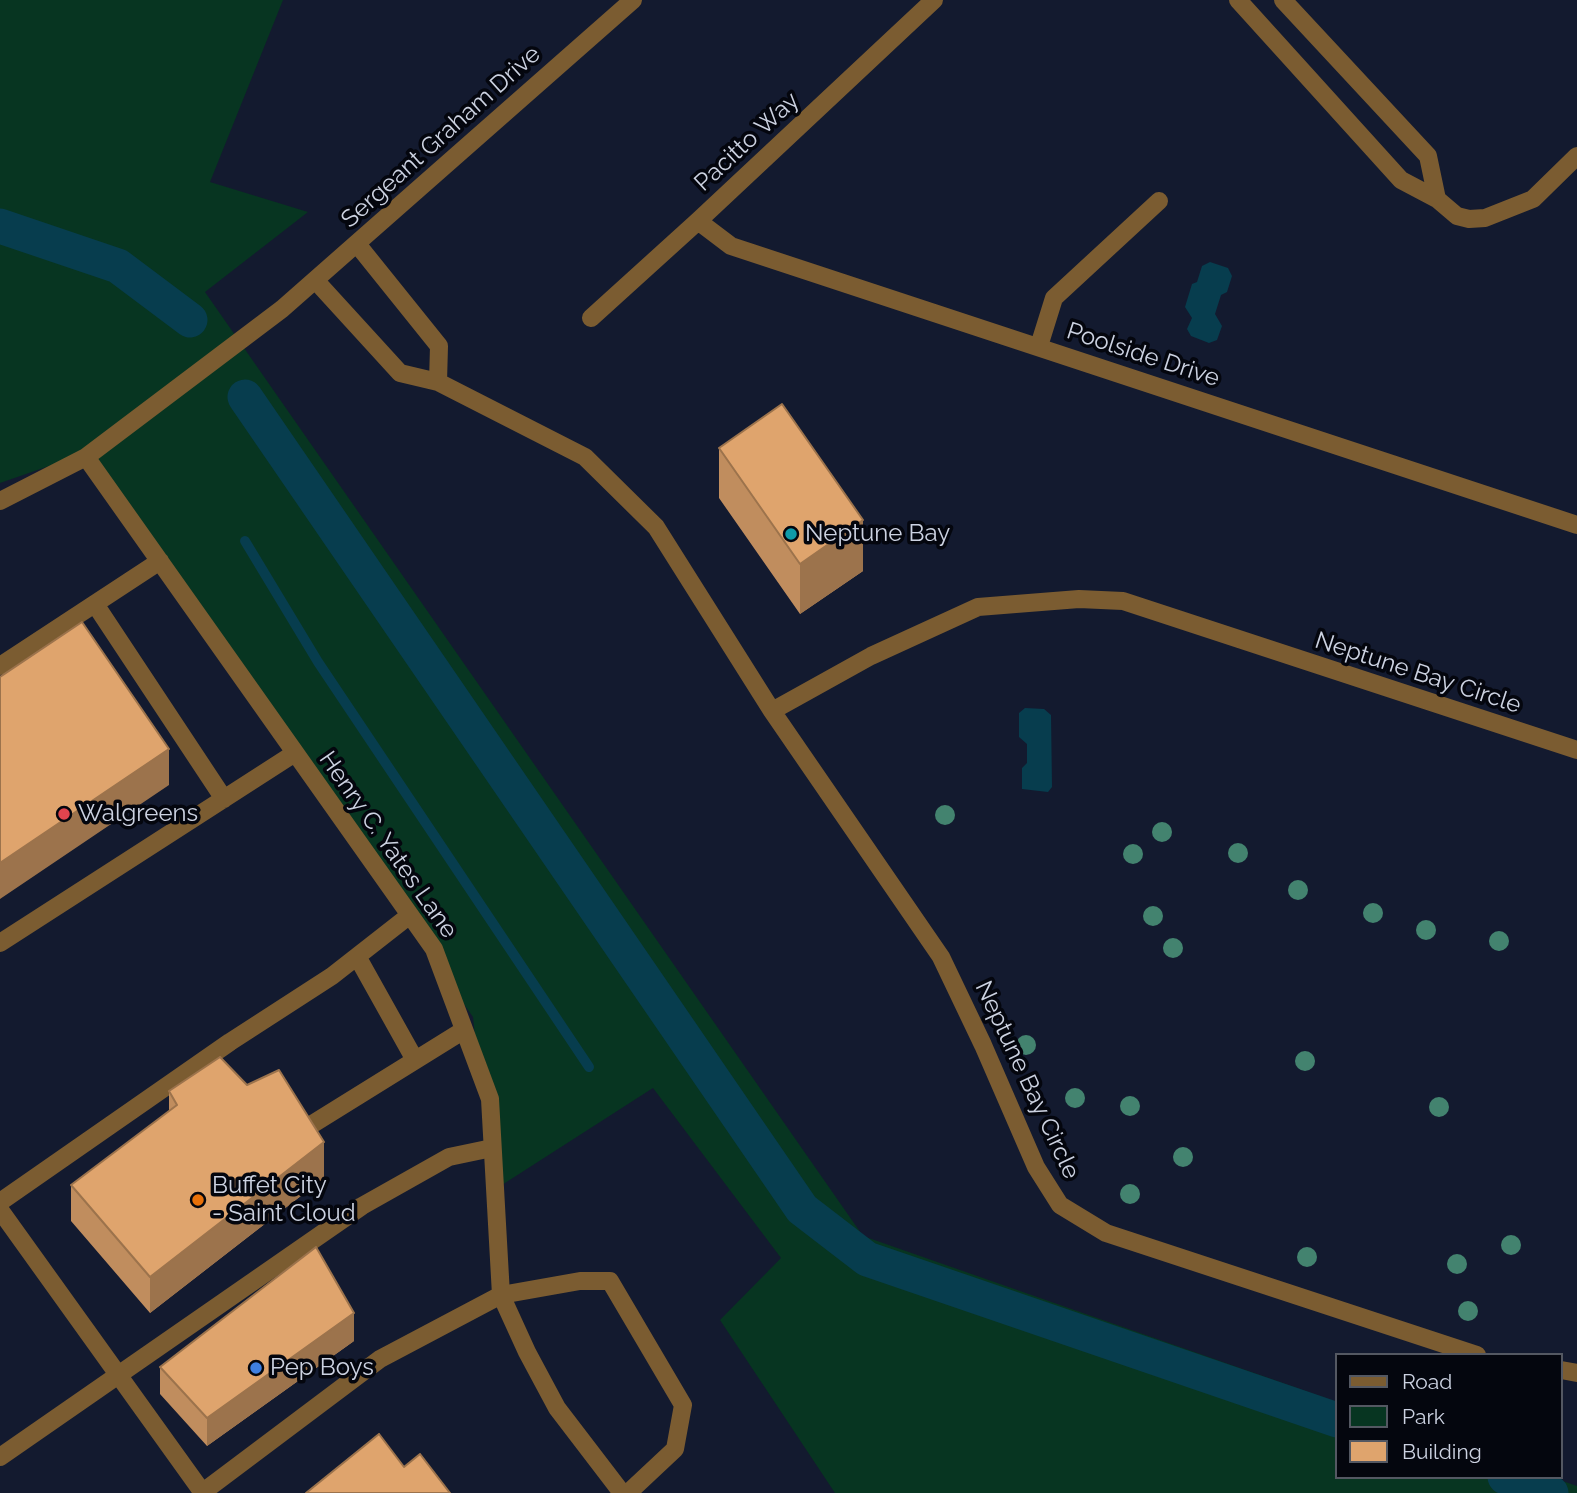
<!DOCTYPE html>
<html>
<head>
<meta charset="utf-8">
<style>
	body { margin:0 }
	#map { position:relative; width:1577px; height:1493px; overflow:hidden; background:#131a2f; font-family:Raleway,sans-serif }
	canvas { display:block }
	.legend { position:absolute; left:1335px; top:1353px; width:228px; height:126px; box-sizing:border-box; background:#04060e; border:2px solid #545862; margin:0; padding:9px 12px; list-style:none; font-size:21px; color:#ccd2e1 }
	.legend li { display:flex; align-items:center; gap:14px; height:35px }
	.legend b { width:35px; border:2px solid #545862 }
</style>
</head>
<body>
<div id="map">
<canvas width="1577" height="1493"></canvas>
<ul class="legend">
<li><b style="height:9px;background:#7b5c31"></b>Road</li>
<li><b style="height:19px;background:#073521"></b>Park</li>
<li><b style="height:19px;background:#dfa46d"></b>Building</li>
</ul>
</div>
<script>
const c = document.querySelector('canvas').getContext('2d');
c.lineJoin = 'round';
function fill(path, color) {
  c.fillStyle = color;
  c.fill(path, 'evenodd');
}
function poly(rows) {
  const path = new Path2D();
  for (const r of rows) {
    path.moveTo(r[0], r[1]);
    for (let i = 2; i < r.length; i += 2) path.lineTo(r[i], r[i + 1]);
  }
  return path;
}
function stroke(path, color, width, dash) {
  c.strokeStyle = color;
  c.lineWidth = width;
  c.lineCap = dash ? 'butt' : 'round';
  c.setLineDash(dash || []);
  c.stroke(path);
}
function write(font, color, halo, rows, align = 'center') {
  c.font = font + ' Raleway,sans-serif';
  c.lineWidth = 7;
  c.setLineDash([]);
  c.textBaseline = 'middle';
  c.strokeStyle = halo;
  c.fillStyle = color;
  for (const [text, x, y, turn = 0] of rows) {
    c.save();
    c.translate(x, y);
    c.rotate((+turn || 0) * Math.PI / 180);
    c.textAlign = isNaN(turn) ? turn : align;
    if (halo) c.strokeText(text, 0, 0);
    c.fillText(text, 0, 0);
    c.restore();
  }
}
fill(poly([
	[0,0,283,0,210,182,308,212,205,292,863,1236,1337,1402,1337,1477,1551,1477,1577,1486,1577,1493,835,1493,720,1320,781,1258,653,1088,491,1192,473,1017,78,456,0,483]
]), '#073521');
fill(poly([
	[1210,262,1228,268,1232,276,1227,292,1221,295,1215,314,1222,326,1217,340,1209,343,1191,336,1187,329,1192,318,1185,307,1192,284,1197,282,1202,266],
	[1025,708,1044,709,1051,715,1052,787,1048,792,1022,789,1022,768,1027,763,1027,744,1019,737,1019,713]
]), '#073d4e');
stroke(poly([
	[245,541,318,662,589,1067]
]), '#073d4e', 10);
stroke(poly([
	[0,226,118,266,190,320],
	[245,397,802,1209,867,1259,1337,1420],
	[1505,1477,1551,1493]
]), '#073d4e', 35);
stroke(poly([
	[1238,0,1401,180,1437,199,1457,216,1469,219,1485,218,1533,199,1577,156],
	[1283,0,1428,156,1437,199],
	[698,221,731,246,1577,525],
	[357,244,439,346,438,382],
	[316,281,400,373,438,382,585,457,656,527,772,711,941,957,983,1045,1036,1167,1060,1205,1106,1233,1477,1355],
	[591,318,698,221,934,0],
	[1039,346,1054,298,1159,201],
	[86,457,434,949,490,1099,501,1295,527,1352,557,1408,622,1493],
	[0,501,86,457,282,309,633,0],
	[95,604,224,799],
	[0,666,160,561],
	[772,711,871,656,978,607,1079,599,1123,601,1577,750],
	[0,943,295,753],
	[358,958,415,1060],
	[311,1125,464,1030],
	[0,1202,230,1042,332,976,410,915],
	[0,1210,203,1493],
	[1561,1370,1577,1373],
	[0,1457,362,1206,449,1157,492,1148],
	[203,1492,380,1359,501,1295,580,1281,610,1281,683,1405,675,1449,628,1493]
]), '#7b5c31', 18);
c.fillStyle = '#43836f';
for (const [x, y] of [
	[945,815],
	[1162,832],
	[1238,853],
	[1133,854],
	[1298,890],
	[1373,913],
	[1153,916],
	[1426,930],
	[1499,941],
	[1173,948],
	[1026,1045],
	[1305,1061],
	[1075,1098],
	[1130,1106],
	[1439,1107],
	[1183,1157],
	[1130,1194],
	[1511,1245],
	[1307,1257],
	[1457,1264],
	[1468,1311]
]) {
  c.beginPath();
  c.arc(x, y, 10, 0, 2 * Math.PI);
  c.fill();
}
fill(poly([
	[719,448,863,571,800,614,719,498],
	[169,1091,324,1178,150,1313,71,1221,71,1185,169,1111],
	[354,1341,207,1446,160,1394,160,1367]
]), '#c08d5e');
fill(poly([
	[863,520,863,571,800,614,800,564],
	[169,749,169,785,0,899,0,863],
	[324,1142,324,1178,150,1313,150,1277],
	[354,1313,354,1341,207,1446,207,1418]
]), '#9c734c');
const building = poly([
	[782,404,863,520,800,564,719,448,782,404],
	[82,622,169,749,0,863,0,677,82,622],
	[220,1057,247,1085,279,1070,324,1142,150,1277,71,1185,177,1105,169,1091,220,1057],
	[316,1247,354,1313,207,1418,160,1367,316,1247],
	[379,1434,404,1467,420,1454,450,1493,306,1493,379,1434]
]);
fill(building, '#dfa46d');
stroke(building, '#9c734c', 2);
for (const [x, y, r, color] of [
	[791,534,7,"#0f9aa8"],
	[64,814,7,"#e0444e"],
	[198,1200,7,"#e8710a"],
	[256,1368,7,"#3f7fe0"]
]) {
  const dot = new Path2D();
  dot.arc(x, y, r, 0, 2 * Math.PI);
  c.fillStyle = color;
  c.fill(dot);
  stroke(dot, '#04060e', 2.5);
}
write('24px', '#ccd2e1', '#04060e', [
	["Sergeant Graham Drive",441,137,-42],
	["Pacitto Way",747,142,-43],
	["Poolside Drive",1143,355,18],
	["Neptune Bay Circle",1418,673,18],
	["Henry C. Yates Lane",388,845,55],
	["Neptune Bay Circle",1027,1080,65]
]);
write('24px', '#ccd2e1', '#04060e', [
	["Neptune Bay",805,534],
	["Walgreens",78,814],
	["Buffet City",212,1186],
	["- Saint Cloud",212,1214],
	["Pep Boys",270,1368]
], 'left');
</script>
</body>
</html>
